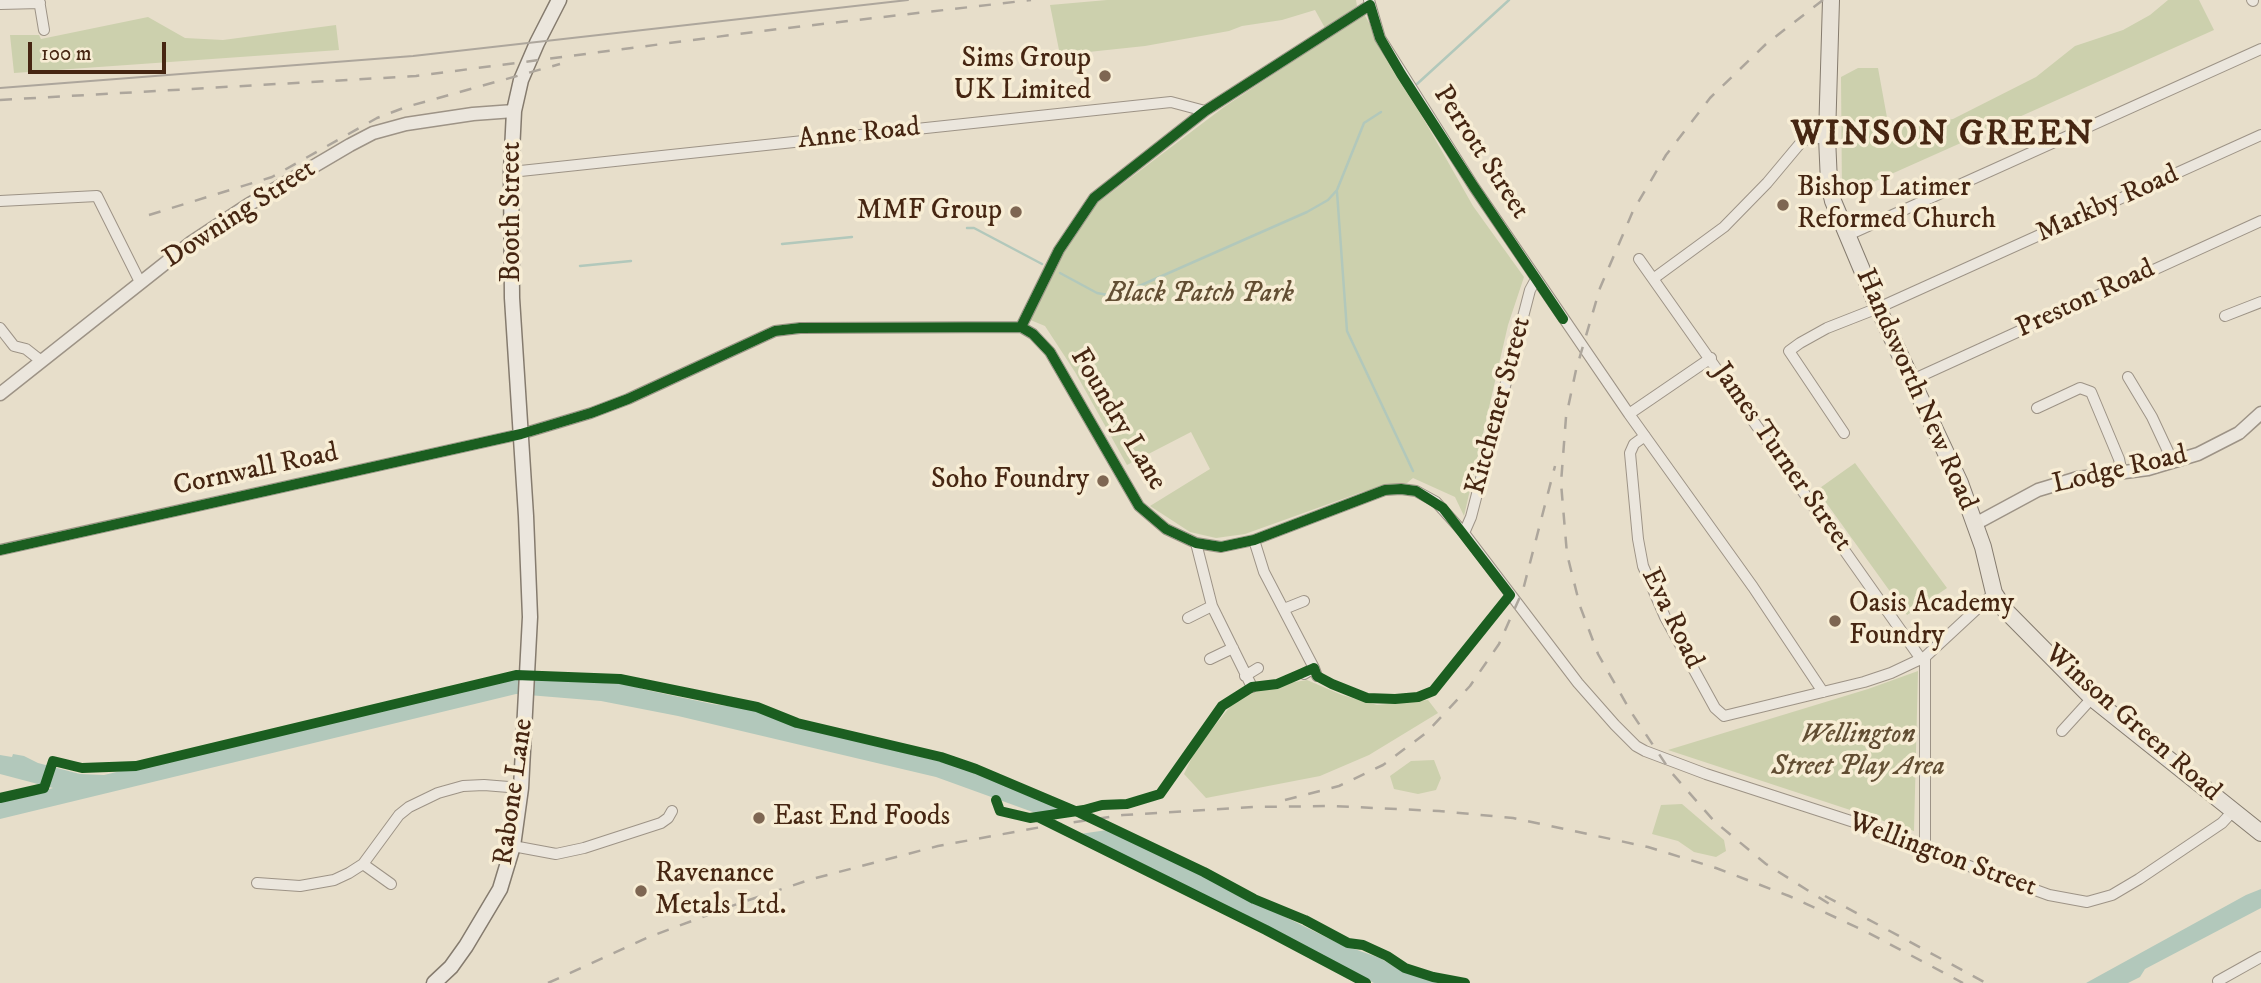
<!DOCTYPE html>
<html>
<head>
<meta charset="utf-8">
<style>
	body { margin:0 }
	#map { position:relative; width:2261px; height:983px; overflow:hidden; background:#e7deca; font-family:"IM FELL DW Pica",serif }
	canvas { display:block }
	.scale { position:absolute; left:28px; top:42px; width:138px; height:32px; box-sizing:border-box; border:4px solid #462612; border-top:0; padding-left:9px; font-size:21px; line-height:24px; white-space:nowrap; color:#462612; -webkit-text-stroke:5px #f7edd5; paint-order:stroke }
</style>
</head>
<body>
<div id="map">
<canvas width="2261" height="983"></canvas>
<div class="scale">100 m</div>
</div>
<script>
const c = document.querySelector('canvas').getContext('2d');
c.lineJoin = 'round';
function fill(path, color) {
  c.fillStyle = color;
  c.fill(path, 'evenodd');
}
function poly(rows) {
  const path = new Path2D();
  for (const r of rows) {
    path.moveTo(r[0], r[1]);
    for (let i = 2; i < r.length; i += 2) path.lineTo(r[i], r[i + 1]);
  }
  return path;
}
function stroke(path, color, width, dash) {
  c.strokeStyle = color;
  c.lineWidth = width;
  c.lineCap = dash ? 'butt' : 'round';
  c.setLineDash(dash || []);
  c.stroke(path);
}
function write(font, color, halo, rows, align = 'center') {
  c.font = font + ' "IM FELL DW Pica",serif';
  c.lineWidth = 7;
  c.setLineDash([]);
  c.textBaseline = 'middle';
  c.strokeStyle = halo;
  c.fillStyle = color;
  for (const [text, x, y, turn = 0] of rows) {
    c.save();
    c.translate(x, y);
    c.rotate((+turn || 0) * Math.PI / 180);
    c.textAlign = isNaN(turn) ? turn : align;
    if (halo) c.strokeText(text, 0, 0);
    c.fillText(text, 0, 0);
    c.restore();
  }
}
fill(poly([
	[1107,0,1356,0,1357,6,1325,28,1315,10,1282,20,1242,26,1229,31,1145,46,1060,55,1050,5],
	[2168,0,2199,0,2214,30,1842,196,1841,77,1858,68,1878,68,1888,123,1906,126,1953,119,2036,77,2075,46,2123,30,2150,15],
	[1364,14,1473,206,1524,277,1508,325,1464,516,1455,497,1413,478,1407,483,1362,492,1245,534,1216,538,1190,532,1150,506,1210,469,1191,432,1127,465,1075,372,1045,326,1028,319,1063,252,1096,204,1224,107],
	[148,17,185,38,223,40,336,25,339,50,14,73,10,35,39,35,41,39],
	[1855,463,1947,588,1907,615,1817,490],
	[1918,671,1914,831,1668,750,1868,689],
	[1307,680,1342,695,1377,705,1428,700,1438,713,1369,755,1320,776,1206,798,1184,774,1196,749,1237,698,1258,688],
	[1434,760,1441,778,1436,790,1418,794,1394,789,1390,776,1411,761],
	[1682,804,1724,840,1726,851,1716,857,1694,852,1678,841,1652,834,1661,805]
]), '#ccd0ad');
fill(poly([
	[513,677,635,685,642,689,712,704,757,710,795,726,967,768,1054,803,1340,944,1380,958,1403,972,1442,983,1374,983,1041,815,936,777,678,716,601,701,516,694,0,819,0,802,53,788,0,774,0,755,12,757,13,754,24,756,38,763,80,774,104,775],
	[2261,889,2261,908,2145,969,2140,977,2128,983,2086,983,2246,895]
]), '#b2c8bb');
fill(poly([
	[1078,812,1114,829,1073,835,1039,818]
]), '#e7deca');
stroke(poly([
	[1417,84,1509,0],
	[1337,192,1347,331,1413,471],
	[967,228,974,228,1042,264],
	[782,244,852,237],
	[580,266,631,261],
	[1060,273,1097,293,1108,295,1121,294,1307,212,1328,200,1337,190,1364,123,1381,112]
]), '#b2c8bb', 2.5);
const minor = poly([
	[39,0,44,30],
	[1369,0,1380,38,1474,187,1629,414,1753,587,1823,692],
	[2252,0,2253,1],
	[0,4,40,3],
	[511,172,1171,102,1205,111],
	[0,201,97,196,140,282],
	[1846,236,2261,49],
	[1639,259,1921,659],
	[1653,279,1724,227,1767,183,1803,140,1827,137],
	[2225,316,2261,302],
	[1021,327,1059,250,1094,198,1205,111,1370,5],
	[0,328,14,346,26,349,40,360],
	[2128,377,2152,417,2173,462],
	[1912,380,2261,221],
	[2037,408,2080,388,2091,392,2119,459,2122,473],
	[1629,414,1711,358],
	[1844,433,1789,351,1800,343,1827,328,1878,308,2261,135],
	[1645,436,1634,444,1630,453,1638,539,1643,566,1665,617,1715,708,1724,716,1864,682,1891,673,1925,657,1994,593],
	[1464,533,1471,517,1530,290,1536,279],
	[1254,540,1264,572,1314,668],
	[1196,543,1212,606,1252,687],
	[0,550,521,434,591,413,628,399,775,331,800,328,1021,327,1033,334,1050,352,1139,506,1166,529,1196,543,1221,547,1254,540,1385,490,1401,489,1416,491,1436,502,1464,533,1578,683,1615,725,1636,746,1645,751,1706,774,1860,824,1925,850,2049,895,2087,902,2112,895,2139,879,2222,823,2233,811],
	[1284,609,1304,601],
	[1188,618,1212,606],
	[1210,659,1233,648],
	[1304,674,1314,668,1317,676],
	[1245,676,1258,668],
	[2062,731,2092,698],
	[513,846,556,854,584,848,661,823,668,818,672,811],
	[1925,850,1925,657],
	[363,864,391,884],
	[257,883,300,886,334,880,349,873,363,864,399,815,409,807,438,793,463,786,484,785,521,788],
	[2219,983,2218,981,2261,957]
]);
const tertiary = poly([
	[0,394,192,242,248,205,350,145,373,133,406,124,473,114,514,111],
	[1975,524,2038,490,2078,478,2148,469,2198,454,2239,433,2261,413]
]);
const secondary = poly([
	[434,983,451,967,466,946,500,889,513,846,521,788,530,617,526,516,512,298,511,172,514,111,521,80,537,43,559,0]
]);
const primary = poly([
	[1831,0,1827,137,1829,183,1833,201,1878,308,1960,483,1983,547,1994,593,2005,610,2092,698,2261,833]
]);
stroke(minor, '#9d9386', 12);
stroke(tertiary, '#9d9386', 15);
stroke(secondary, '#857b6e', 17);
stroke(primary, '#857b6e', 18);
stroke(minor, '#ebe6dd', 10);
stroke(tertiary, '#ebe6dd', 12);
stroke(secondary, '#ebe6dd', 14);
stroke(primary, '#e8e2d7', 16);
stroke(poly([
	[0,88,413,56,908,0]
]), '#ada69c', 2);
stroke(poly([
	[1823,0,1766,44,1710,98,1666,155,1633,211,1600,288,1576,370,1566,417,1561,483,1567,554,1580,606,1598,654,1631,712,1671,772,1714,821,1766,864,1831,905],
	[0,100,416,76,762,31,1031,0],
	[149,215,272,177,377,118,406,107,560,64],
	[1285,800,1339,786,1383,765,1426,733,1470,686,1499,644,1523,590,1555,466],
	[1825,896,1986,983],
	[548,983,649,937,740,903,812,879,938,846,1047,826,1123,815,1254,807,1332,806,1439,811,1513,818,1648,847,1716,868,1789,896,1865,931,1963,983]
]), '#ada69c', 2.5, [12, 12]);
stroke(poly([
	[1021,327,1059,250,1094,198,1205,111,1370,5,1380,38,1401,74,1474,187,1563,319],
	[0,550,521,434,591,413,628,399,775,331,800,328,1021,327,1033,334,1050,352,1139,506,1166,529,1196,543,1221,547,1254,540,1385,490,1401,489,1416,491,1443,508,1510,595,1433,691,1418,697,1395,699,1367,698,1332,684,1317,676,1314,668,1277,684,1252,687,1222,706,1160,794,1127,804,1102,805,1084,810,1030,818,1000,811,996,800],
	[0,798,44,788,53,761,82,768,136,766,516,675,620,679,757,707,797,723,941,757,976,769,1080,813,1204,872,1254,899,1305,920,1348,943,1363,945,1387,956,1405,968,1433,977,1465,983],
	[1038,817,1266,930,1366,983]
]), '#1b5e20', 10);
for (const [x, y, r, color] of [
	[1105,76,7,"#7e6652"],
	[1783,205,7,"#7e6652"],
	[1016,212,7,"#7e6652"],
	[1103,481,7,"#7e6652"],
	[1835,621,7,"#7e6652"],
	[759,818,7,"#7e6652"],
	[641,891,7,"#7e6652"]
]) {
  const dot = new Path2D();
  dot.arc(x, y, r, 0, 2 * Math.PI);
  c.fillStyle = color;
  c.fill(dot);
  stroke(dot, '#f7edd5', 2.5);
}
write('28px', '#462612', '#f7edd5', [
	["Sims Group",1091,60,"right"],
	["UK Limited",1091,92,"right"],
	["Bishop Latimer",1797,189],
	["Reformed Church",1797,221],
	["MMF Group",1002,212,"right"],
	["Soho Foundry",1089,481,"right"],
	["Oasis Academy",1849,605],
	["Foundry",1849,637],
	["East End Foods",773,818],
	["Ravenance",655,875],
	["Metals Ltd.",655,907]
], 'left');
write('28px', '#462612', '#f7edd5', [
	["Anne Road",859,135,-6],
	["Perrott Street",1480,153,57],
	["Markby Road",2108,205,-24],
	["Booth Street",513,212,-90],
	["Downing Street",240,215,-33],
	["Preston Road",2086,300,-25],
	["Handsworth New Road",1915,390,66],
	["Kitchener Street",1500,406,-75],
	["Foundry Lane",1117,420,59],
	["James Turner Street",1781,458,55],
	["Cornwall Road",256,471,-12],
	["Lodge Road",2120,471,-13],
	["Eva Road",1671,619,64],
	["Winson Green Road",2132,724,41],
	["Rabone Lane",515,792,-82],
	["Wellington Street",1942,856,20]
]);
write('italic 28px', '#624e33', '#f7edd5', [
	["Black Patch Park",1200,295],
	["Wellington",1858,736],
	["Street Play Area",1858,768]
]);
c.letterSpacing = '2px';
write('bold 35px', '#462612', '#f7edd5', [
	["WINSON GREEN",1943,137]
]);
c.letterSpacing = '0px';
</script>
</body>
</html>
